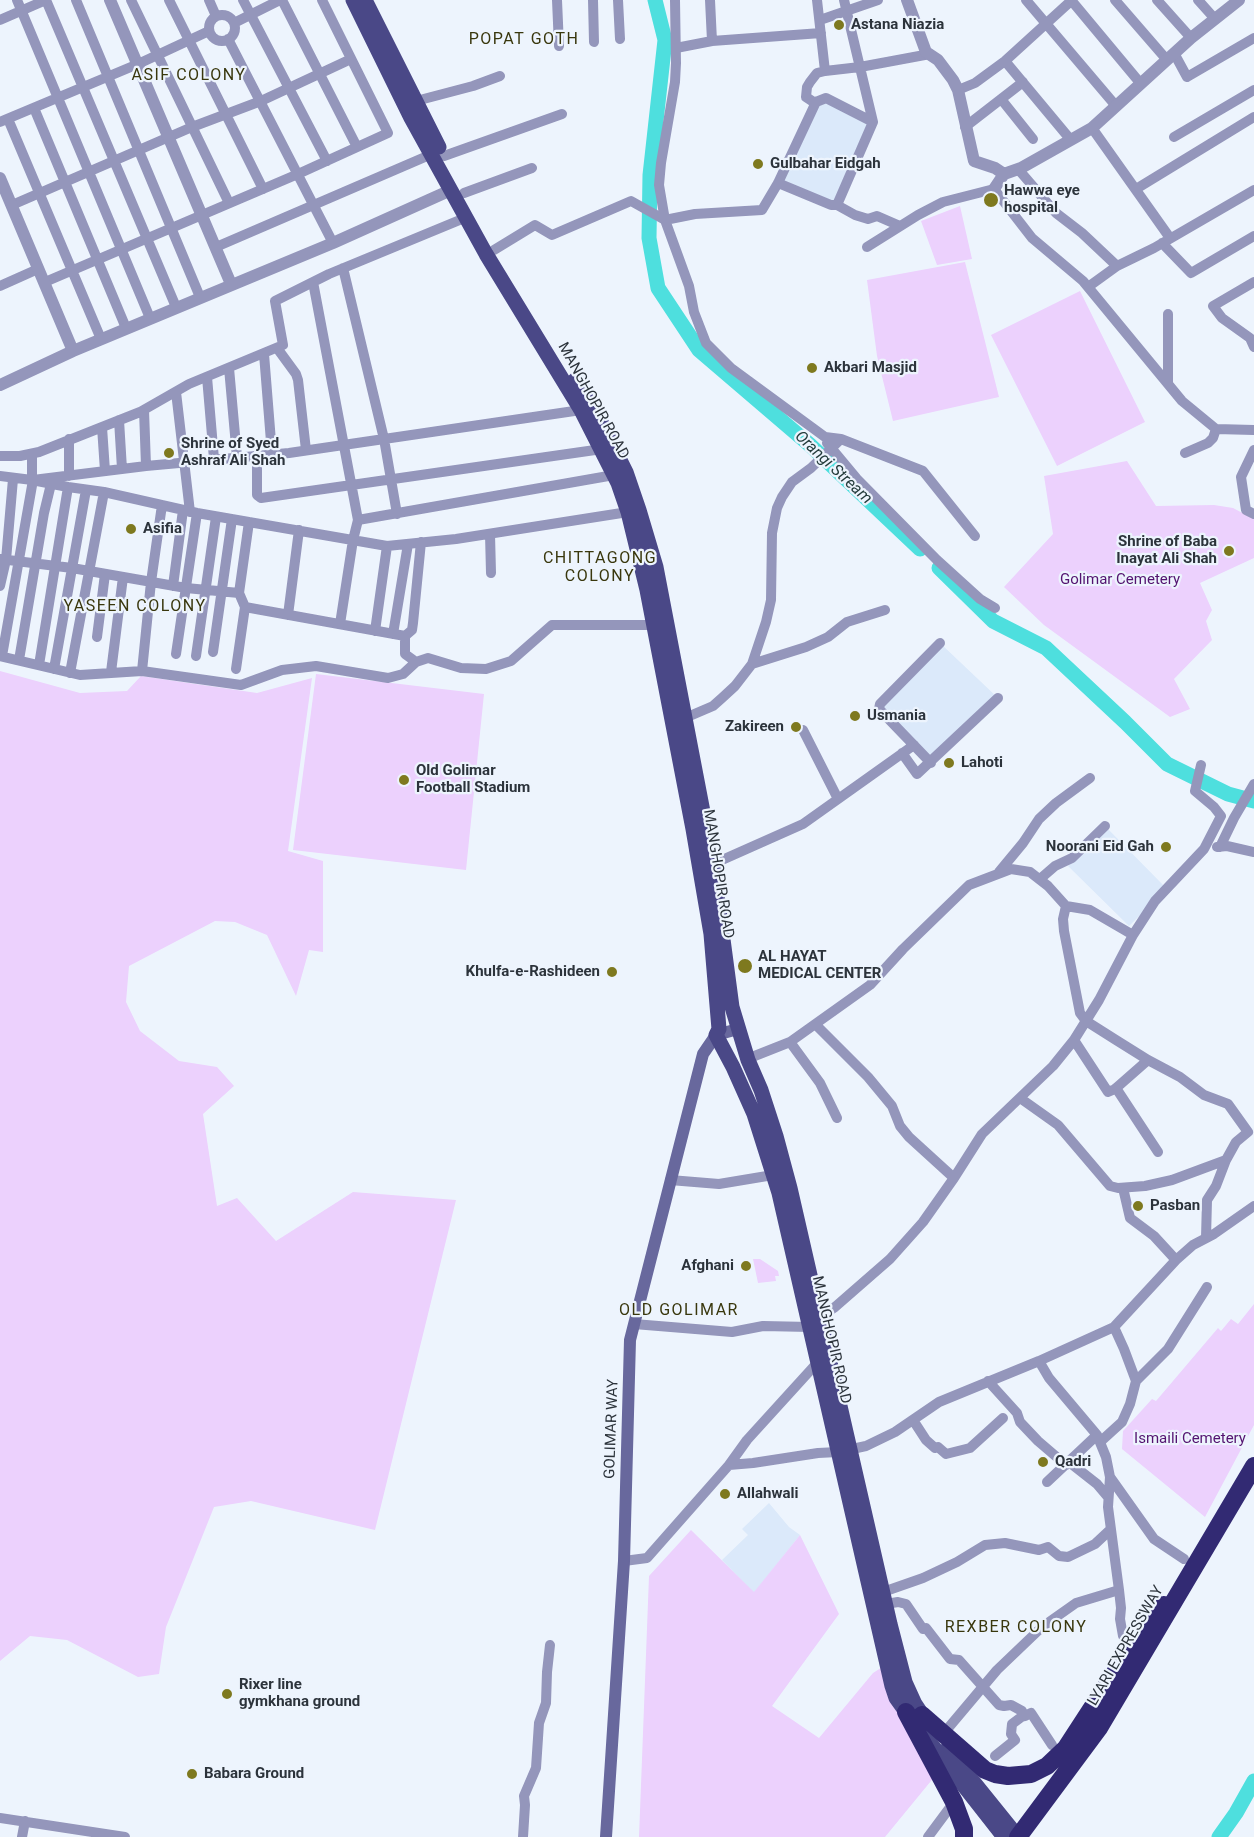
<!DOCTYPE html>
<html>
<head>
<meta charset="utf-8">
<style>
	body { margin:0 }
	canvas { display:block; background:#edf4fd }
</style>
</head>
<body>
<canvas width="1254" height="1837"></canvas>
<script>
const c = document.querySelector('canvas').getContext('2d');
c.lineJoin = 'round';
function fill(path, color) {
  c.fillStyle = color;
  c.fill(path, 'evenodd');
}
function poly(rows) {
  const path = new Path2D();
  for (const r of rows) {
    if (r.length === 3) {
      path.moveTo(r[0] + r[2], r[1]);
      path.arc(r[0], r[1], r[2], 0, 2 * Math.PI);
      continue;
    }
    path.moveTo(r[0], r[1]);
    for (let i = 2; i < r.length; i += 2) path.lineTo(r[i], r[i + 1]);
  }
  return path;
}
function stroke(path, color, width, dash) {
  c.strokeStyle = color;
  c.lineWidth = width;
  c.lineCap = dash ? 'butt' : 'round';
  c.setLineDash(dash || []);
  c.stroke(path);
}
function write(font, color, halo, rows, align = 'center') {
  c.font = font + ' Roboto,sans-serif';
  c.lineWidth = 4.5;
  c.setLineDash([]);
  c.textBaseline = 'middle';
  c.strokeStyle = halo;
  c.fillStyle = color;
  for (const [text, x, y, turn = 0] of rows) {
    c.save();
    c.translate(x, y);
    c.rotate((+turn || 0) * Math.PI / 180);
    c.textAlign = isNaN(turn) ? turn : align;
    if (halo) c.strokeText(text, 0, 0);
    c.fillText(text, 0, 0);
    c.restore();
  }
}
fill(poly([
	[821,100,873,122,837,205,778,183],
	[940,643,998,698,931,763,880,704],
	[1105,826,1167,889,1129,926,1068,866],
	[769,1503,789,1527,800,1535,754,1593,722,1560,748,1535,742,1529]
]), '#dbe9fa');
fill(poly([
	[960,206,972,259,937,265,921,221],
	[965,262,999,397,893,421,877,356,867,280],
	[1080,291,1145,422,1057,466,991,335],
	[1127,461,1156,506,1214,505,1233,508,1254,519,1254,558,1200,583,1212,610,1206,621,1212,640,1174,679,1190,709,1170,717,1044,625,1004,587,1053,534,1044,476],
	[0,671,80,693,127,691,141,676,257,693,312,678,288,851,323,861,323,952,309,950,296,996,267,935,235,922,215,921,129,966,126,1002,140,1031,179,1061,217,1067,234,1086,203,1114,217,1206,237,1198,276,1241,353,1192,456,1200,375,1530,251,1501,214,1507,166,1627,159,1674,138,1677,67,1640,30,1636,0,1661],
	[316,674,484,694,466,870,293,850],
	[753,1259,760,1259,778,1271,779,1276,775,1276,776,1281,758,1283],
	[1254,1304,1254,1425,1205,1517,1122,1449,1123,1431,1152,1399,1156,1401,1218,1328,1221,1331,1231,1319,1238,1324],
	[691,1530,754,1592,800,1535,839,1614,772,1706,819,1738,873,1673,887,1664,940,1770,885,1837,639,1837,649,1576]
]), '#ecd1fd');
stroke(poly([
	[655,0,665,40,650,175,649,238,658,288,699,350,810,445,920,549],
	[939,568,993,621,1046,648,1125,722,1167,764,1228,794,1254,801],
	[1219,1837,1236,1813,1254,1781]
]), '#4edfde', 15);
stroke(poly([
	[17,0,150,318],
	[76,0,200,297],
	[131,0,229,203],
	[169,0,263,189],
	[209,0,216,16],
	[243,0,327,161],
	[282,0,357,147],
	[557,0,559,46],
	[593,0,594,42],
	[618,0,620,39],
	[675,0,676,63,675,82,661,163,659,185,665,220,689,286,694,312,706,343,731,368,825,437,841,439,923,471,975,536],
	[710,0,712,41],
	[817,0,825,71],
	[844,0,873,122],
	[1026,0,1116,106],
	[1071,0,1141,84],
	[1115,0,1167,60],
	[1157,0,1191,38],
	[1198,0,1215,19],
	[222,28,13],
	[0,20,46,0,176,307],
	[820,20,878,0],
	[234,23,280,0],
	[228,39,333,243],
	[676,48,712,41,821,33],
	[1174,53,1187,77,1254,38],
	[1005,61,1070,139],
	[958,90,975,83,1005,61,1072,0],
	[1001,99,1033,139],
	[416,101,473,86,500,76],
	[34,108,126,328],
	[8,119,101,339],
	[0,122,138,64,209,31],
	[965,127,1023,82],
	[1092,128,1170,238],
	[1174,137,1254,90],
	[444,156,562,114],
	[1018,169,1056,213,1082,233,1117,266,1154,248,1254,190],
	[778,183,831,205,837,205,855,215,868,219,877,216,900,226],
	[1136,189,1254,117],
	[464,193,532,168],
	[12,205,192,127,261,101,351,59],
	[837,205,873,122,826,98,816,102,812,101,806,97,807,87,810,82,817,73,825,71,860,67,930,54],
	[1162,243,1191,273,1254,236],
	[216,247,432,154],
	[867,247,918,215,943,202,994,189,1032,238,1083,281,1182,401,1216,429,1254,430],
	[494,250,535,225,552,235,631,201,665,220,695,214,762,210,778,183,816,102],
	[343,268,384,439,397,514],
	[45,282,298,174,388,133,322,0],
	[313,282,358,520,353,540,340,624],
	[1254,282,1213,306,1222,318,1250,338,1254,347],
	[0,286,38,269],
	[1088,287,1117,266],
	[1168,314,1168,384],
	[277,348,296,374,298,380,306,450],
	[264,354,272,454],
	[229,368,237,457],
	[207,377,214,459],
	[176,392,190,512],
	[144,410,146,466],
	[119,420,122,469],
	[102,427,105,471],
	[827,443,857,479,937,560,980,599,995,608],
	[1254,450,1241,477,1246,510,1254,514],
	[1185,453,1208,443,1213,438,1216,429],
	[0,456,20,456,39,452,140,412,189,384,283,345,275,301,329,274,467,217],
	[257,456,257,495,261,498,602,449],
	[0,476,32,480,68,487,104,492,197,513,387,546,456,539,628,512],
	[69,476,69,439],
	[32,480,32,454],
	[358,520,614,475],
	[490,534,491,573],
	[0,559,72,568,186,588,239,593,245,607,236,669],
	[0,586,6,560,13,479],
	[173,586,183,510],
	[239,593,249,522],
	[245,607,405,636,405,654,416,662],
	[288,615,299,530],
	[375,631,387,546],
	[393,634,408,544],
	[405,636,412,630,413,623,421,542],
	[97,637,105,574],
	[213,652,232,519],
	[176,654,197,513],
	[0,656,80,675,142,671,241,685,282,670,316,666,388,678,403,674,416,662,428,658,461,668,486,669,511,661,552,625,653,625],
	[2,656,33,480,146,466,289,453,581,410],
	[196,656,216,517],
	[19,660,44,513,51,484],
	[752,664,806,647,828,637,847,622,885,610],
	[39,665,68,487],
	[54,669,86,490],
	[142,671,151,582,162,505],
	[111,672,123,577],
	[70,673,104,492],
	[685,718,713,706,722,698,735,686,752,664,766,622,771,600,772,533,777,508,782,497,792,482,811,468,841,439],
	[803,730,838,799],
	[902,753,917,774,998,698],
	[931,763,879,709,880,704,940,643],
	[1217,847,1227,846,1254,852],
	[1220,847,1234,818,1254,784],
	[713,864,803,824,914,745],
	[999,872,1023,843,1039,819,1056,803,1090,778],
	[1040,879,1055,866,1072,858,1105,826],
	[1066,906,1090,910,1133,935],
	[816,1025,868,1077,892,1106,900,1126,909,1137,954,1178],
	[1074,1040,1108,1092,1115,1089,1148,1060],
	[790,1042,820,1083,837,1118],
	[747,1059,790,1042,870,985,903,949,969,885,1011,869,1030,872,1048,886,1066,906,1063,919,1064,931,1080,1013,1086,1021,1116,1040,1148,1060,1180,1077,1204,1095,1228,1104,1248,1132,1236,1142,1226,1160,1216,1186,1207,1200,1206,1238],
	[1116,1088,1158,1152],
	[1020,1098,1058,1125,1110,1186,1118,1188,1145,1186,1172,1180,1226,1160],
	[670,1180,719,1184,773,1175],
	[1123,1188,1130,1218,1154,1236,1176,1260],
	[820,1317,835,1307,890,1259,923,1222,954,1178,982,1134,1053,1066,1074,1040,1099,1000,1133,935,1155,901,1204,849,1221,816,1214,807,1195,791,1201,765],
	[634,1324,732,1332,763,1326,810,1327],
	[1039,1361,1049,1378,1097,1435,1106,1457,1110,1477,1108,1507,1119,1590,1121,1608,1120,1619,1123,1636],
	[988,1381,1017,1413,1020,1422,1038,1441,1066,1465],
	[1136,1381,1168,1349,1207,1287],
	[913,1420,926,1440,935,1448,938,1447,946,1454,970,1448,1003,1418],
	[1100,1442,1122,1422,1130,1404,1136,1381,1124,1349,1114,1327],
	[1069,1462,1097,1484,1108,1497],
	[729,1465,747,1440,817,1363],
	[1110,1477,1154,1539,1184,1559],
	[1047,1482,1097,1435],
	[624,1561,647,1558,729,1465,753,1463,818,1453,838,1452,866,1446,895,1432,939,1402,1039,1361,1114,1327,1176,1260,1193,1245,1214,1234,1254,1206],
	[883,1592,923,1578,957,1562,985,1545,1005,1543,1039,1550,1048,1547,1059,1556,1068,1557,1095,1544,1110,1530],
	[886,1604,898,1602,906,1604,923,1629,926,1628,950,1659,959,1660,999,1705,1004,1706,1011,1705,1022,1711,1025,1716,1031,1713,1052,1745],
	[944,1733,997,1670,1042,1627,1076,1603,1119,1590],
	[995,1756,1015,1740,1011,1734,1012,1724,1024,1715],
	[0,1818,125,1837],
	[22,1837,25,1821],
	[523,1837,525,1805,524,1796,536,1768,539,1723,546,1703,547,1672,550,1645],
	[928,1837,954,1802]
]), '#9496bb', 10);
stroke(poly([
	[110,0,231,284],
	[907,0,926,52,938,60,953,80,958,90,974,161,995,168,1004,174],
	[0,178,73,351],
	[994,189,1004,174,1021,168,1092,128,1191,38,1239,0],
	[0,385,73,351,333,243,451,190]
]), '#9496bb', 12);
stroke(poly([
	[606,1837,624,1561,630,1340,703,1054,716,1035,738,1029]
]), '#68689d', 12);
stroke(poly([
	[353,0,411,118,486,254,581,410,618,483,628,512,647,590,693,829,711,934,719,1029,716,1035,733,1067,754,1114,779,1193,892,1686,896,1698,906,1712,1004,1837],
	[365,0,439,147],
	[575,380,602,424,626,472,639,510,656,567,713,864,732,1007,748,1060,761,1090,776,1136,790,1188,890,1624,905,1682,915,1704,929,1725],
	[947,1749,1018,1837]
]), '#4a4887', 15);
stroke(poly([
	[906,1712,954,1802,964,1829,964,1837],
	[922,1715,985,1770,995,1774,1008,1776,1031,1774,1047,1766,1066,1748,1146,1625,1164,1605],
	[1018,1837,1099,1728,1254,1466]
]), '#322a73', 18);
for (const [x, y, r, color] of [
	[839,25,6,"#7e791f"],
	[758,164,6,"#7e791f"],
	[991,200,8,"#7e791f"],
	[812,368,6,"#7e791f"],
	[169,453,6,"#7e791f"],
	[131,529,6,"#7e791f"],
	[1229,551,6,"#7e791f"],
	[855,716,6,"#7e791f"],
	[796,727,6,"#7e791f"],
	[949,763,6,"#7e791f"],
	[404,780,6,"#7e791f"],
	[1166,847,6,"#7e791f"],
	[745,966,8,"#7e791f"],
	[612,972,6,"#7e791f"],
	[1138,1206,6,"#7e791f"],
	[746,1266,6,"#7e791f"],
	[1043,1462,6,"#7e791f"],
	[725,1494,6,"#7e791f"],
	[227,1694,6,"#7e791f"],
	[192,1774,6,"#7e791f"]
]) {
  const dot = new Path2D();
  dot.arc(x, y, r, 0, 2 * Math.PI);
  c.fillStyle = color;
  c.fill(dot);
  stroke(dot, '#edf4fd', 2);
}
write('bold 15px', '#2c333b', '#edf4fd', [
	["Astana Niazia",851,25],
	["Gulbahar Eidgah",770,164],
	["Hawwa eye",1004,191],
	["hospital",1004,208],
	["Akbari Masjid",824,368],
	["Shrine of Syed",181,444],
	["Ashraf Ali Shah",181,461],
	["Asifia",143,529],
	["Shrine of Baba",1217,542,"right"],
	["Inayat Ali Shah",1217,559,"right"],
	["Usmania",867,716],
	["Zakireen",784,727,"right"],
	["Lahoti",961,763],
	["Old Golimar",416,771],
	["Football Stadium",416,788],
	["Noorani Eid Gah",1154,847,"right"],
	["AL HAYAT",758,957],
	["MEDICAL CENTER",758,974],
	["Khulfa-e-Rashideen",600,972,"right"],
	["Pasban",1150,1206],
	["Afghani",734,1266,"right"],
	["Qadri",1055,1462],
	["Allahwali",737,1494],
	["Rixer line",239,1685],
	["gymkhana ground",239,1702],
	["Babara Ground",204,1774]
], 'left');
write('15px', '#2c333b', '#edf4fd', [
	["MANGHOPIR ROAD",593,401,61],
	["MANGHOPIR ROAD",718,874,81],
	["MANGHOPIR ROAD",831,1340,77],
	["GOLIMAR WAY",612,1429,-88],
	["LYARI EXPRESSWAY",1126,1646,-60]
]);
write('15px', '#531370', '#edf4fd', [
	["Golimar Cemetery",1120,580],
	["Ismaili Cemetery",1190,1439]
]);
c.letterSpacing = '1.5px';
write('16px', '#39370d', '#edf4fd', [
	["POPAT GOTH",524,40],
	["ASIF COLONY",189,76],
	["CHITTAGONG",600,559],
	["COLONY",600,577],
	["YASEEN COLONY",135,607],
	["OLD GOLIMAR",679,1311],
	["REXBER COLONY",1016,1628]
]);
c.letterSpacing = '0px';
write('italic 16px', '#243c3c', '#edf4fd', [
	["Orangi Stream",833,468,43]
]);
</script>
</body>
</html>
